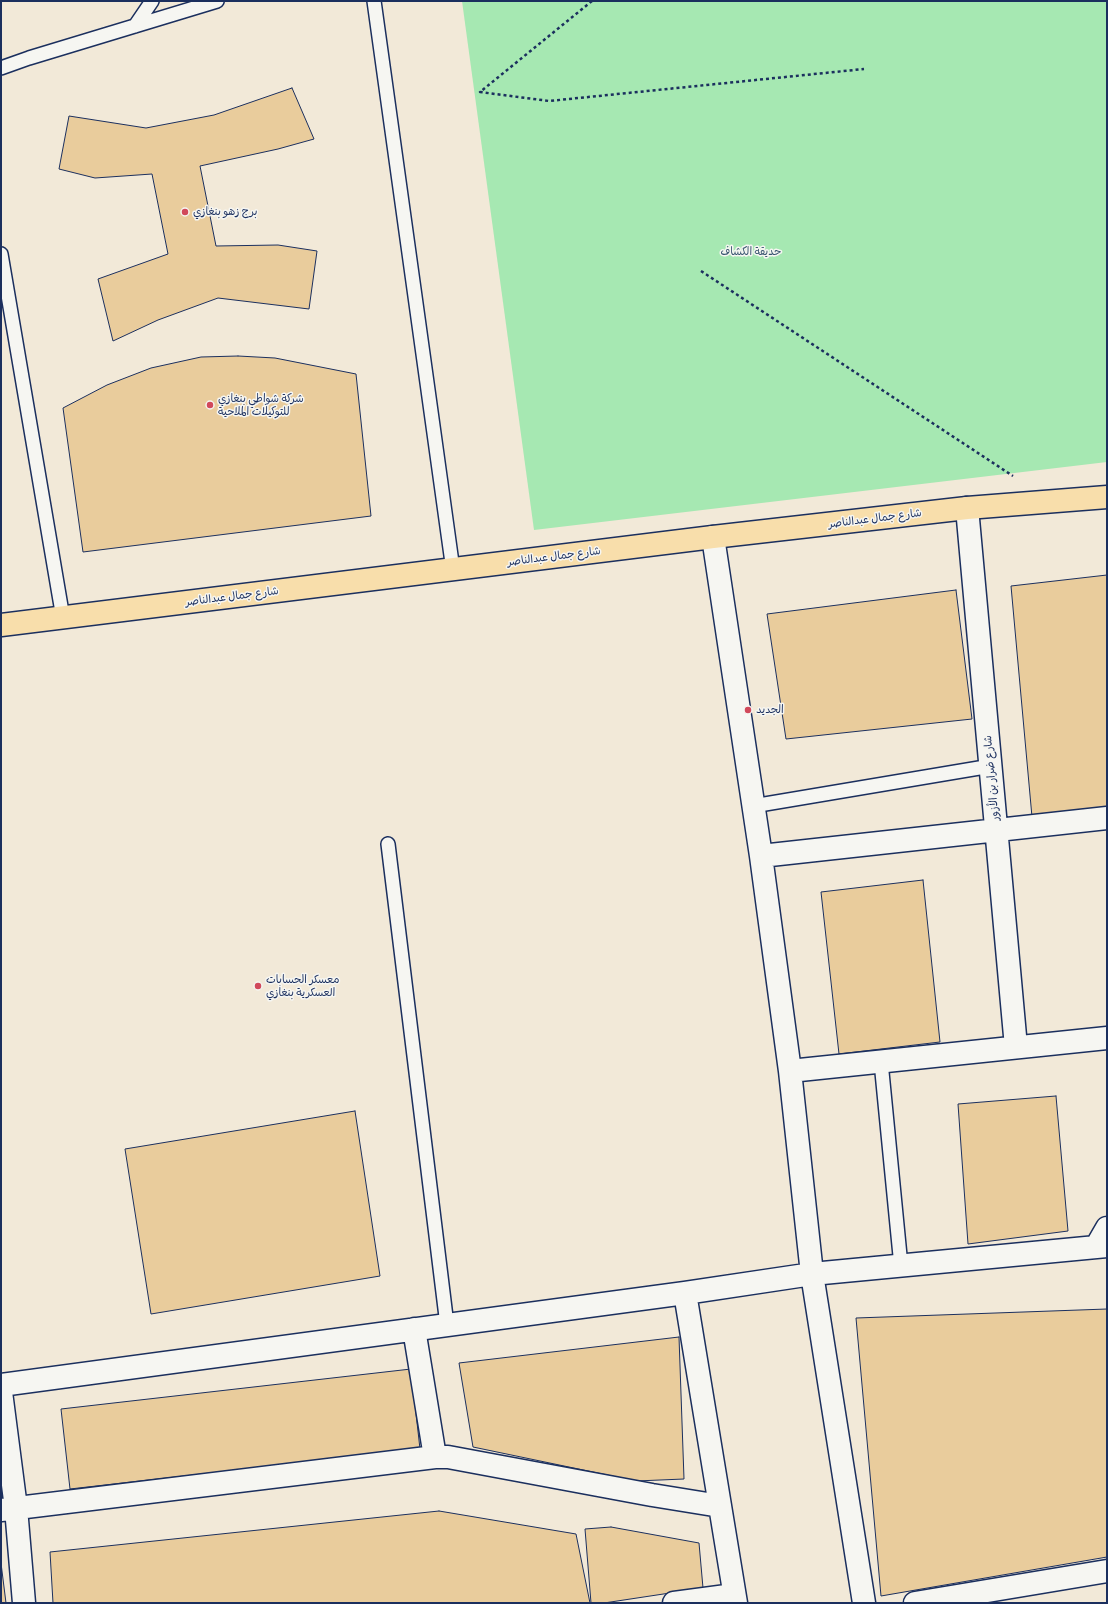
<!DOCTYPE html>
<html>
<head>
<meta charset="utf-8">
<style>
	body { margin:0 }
	#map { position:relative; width:1108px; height:1604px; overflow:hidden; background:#f2e9d8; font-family:Pangolin,sans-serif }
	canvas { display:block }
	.frame { position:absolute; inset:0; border:2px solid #1b2f5e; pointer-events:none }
</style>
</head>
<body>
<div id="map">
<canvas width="1108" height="1604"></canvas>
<div class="frame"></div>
</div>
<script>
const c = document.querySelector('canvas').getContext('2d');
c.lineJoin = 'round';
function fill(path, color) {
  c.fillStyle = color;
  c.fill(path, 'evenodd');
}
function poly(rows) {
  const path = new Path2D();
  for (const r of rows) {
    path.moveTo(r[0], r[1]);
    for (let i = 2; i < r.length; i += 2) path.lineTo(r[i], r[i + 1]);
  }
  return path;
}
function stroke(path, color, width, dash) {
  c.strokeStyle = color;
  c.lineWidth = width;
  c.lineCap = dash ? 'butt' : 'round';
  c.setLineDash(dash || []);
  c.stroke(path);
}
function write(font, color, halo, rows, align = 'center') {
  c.font = font + ' Pangolin,"Playpen Sans Arabic",sans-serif';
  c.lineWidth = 3;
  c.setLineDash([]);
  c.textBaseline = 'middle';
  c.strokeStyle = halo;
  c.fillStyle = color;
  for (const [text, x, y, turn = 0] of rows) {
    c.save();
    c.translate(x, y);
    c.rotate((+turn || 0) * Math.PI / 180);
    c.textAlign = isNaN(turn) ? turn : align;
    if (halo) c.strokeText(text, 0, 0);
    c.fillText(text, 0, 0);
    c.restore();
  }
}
fill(poly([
	[462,1,1107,1,1107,462,534,530]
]), '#a6e8b2');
const building = poly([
	[292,88,314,139,278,149,200,166,216,246,278,245,317,251,309,309,218,298,158,320,113,341,98,279,168,254,152,174,95,178,59,169,69,116,146,128,214,115,292,88],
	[238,356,275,358,356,374,371,516,83,552,63,408,107,385,151,368,201,357,238,356],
	[1107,575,1107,809,1032,817,1011,586,1107,575],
	[956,590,972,719,786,739,767,614,956,590],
	[923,880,940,1042,839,1054,821,892,923,880],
	[1056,1096,1068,1231,968,1244,958,1104,1056,1096],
	[355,1111,380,1276,151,1314,125,1149,355,1111],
	[1107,1309,1107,1557,881,1596,856,1318,1107,1309],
	[679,1337,684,1479,636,1481,473,1447,459,1363,679,1337],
	[411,1369,420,1449,70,1489,61,1409,411,1369],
	[439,1511,576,1534,590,1603,53,1603,50,1552,439,1511],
	[611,1527,699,1543,703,1588,604,1603,591,1603,585,1529,611,1527],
	[1,1563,6,1603,1,1603,1,1563]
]);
fill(building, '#e9cc9c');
stroke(building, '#1b2f5e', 1);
const service = poly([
	[374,1,453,570],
	[135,26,152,1],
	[1,68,29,58,217,1],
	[1,254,63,618],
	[753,806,991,766],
	[388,844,447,1325],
	[881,1062,901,1266]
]);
const minor = poly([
	[967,508,1016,1047],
	[713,537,761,856,790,1071,812,1274,864,1603],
	[761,856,1107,818],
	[790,1071,1107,1038],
	[1096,1247,1107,1228],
	[685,1293,736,1603],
	[414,1329,435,1457],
	[1,1385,685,1293,812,1274,1107,1246],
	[1,1392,16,1508,24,1603],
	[1,1510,435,1457,448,1457,652,1495,720,1506],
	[674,1603,734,1595],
	[915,1603,1107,1571]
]);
const primary = poly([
	[1,625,713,537,967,508,1107,497]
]);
stroke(service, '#1b2f5e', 16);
stroke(minor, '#1b2f5e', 25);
stroke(primary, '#1b2f5e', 25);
stroke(poly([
	[592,1,480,92,549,101,864,69],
	[701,271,1013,476]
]), '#1b2f5e', 2.5, [3, 3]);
stroke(service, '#f6f6f2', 13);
stroke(minor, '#f6f6f2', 22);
stroke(primary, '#f8deab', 22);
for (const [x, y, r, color] of [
	[185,212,4,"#d1495b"],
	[210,405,4,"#d1495b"],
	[748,710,4,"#d1495b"],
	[258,986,4,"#d1495b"]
]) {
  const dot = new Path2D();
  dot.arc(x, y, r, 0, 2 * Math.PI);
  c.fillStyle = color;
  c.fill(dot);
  stroke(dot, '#f6f6f2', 1.5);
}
write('11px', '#1b2f5e', '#f6f6f2', [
	["برج زهو بنغازي",193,212],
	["شركة شواطي بنغازي",218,399],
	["للتوكيلات الملاحية",218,412],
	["الجديد",756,710],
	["معسكر الحسابات",266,980],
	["العسكرية بنغازي",266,993]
], 'left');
write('11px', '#37546f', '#f6f6f2', [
	["حديقة الكشاف",751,252]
]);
write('11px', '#1b2f5e', '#f6f6f2', [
	["شارع جمال عبدالناصر",875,519,-7],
	["شارع جمال عبدالناصر",554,557,-7],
	["شارع جمال عبدالناصر",232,597,-7],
	["شارع ضرار بن الأزور",992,778,-95]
]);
</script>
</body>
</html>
